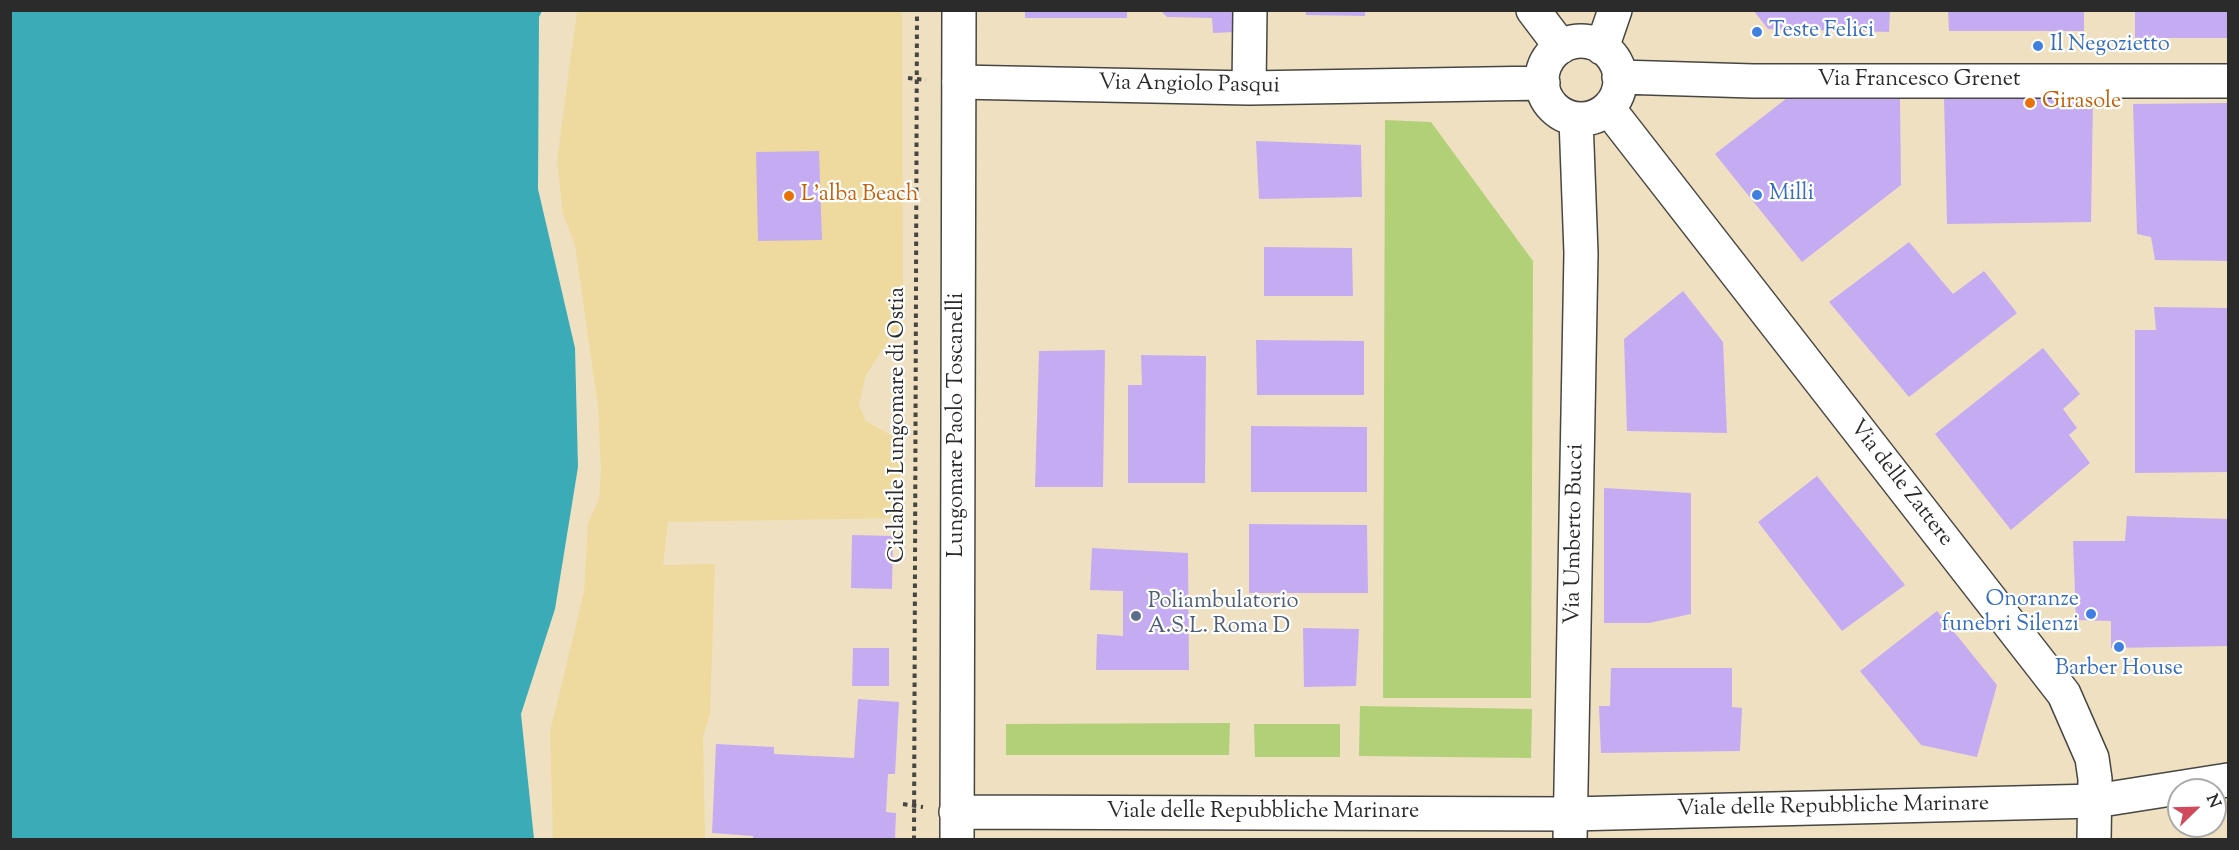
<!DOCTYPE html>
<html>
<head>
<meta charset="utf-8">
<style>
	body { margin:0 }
	#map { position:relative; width:2239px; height:850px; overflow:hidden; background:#efe0c1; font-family:"Sorts Mill Goudy",serif }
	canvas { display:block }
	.frame { position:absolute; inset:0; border:12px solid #2b2b2b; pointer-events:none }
	.north { position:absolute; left:2167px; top:778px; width:60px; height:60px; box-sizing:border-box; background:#fff; border:2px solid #aaa; border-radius:50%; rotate:67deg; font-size:16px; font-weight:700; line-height:24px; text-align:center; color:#2b2b2b }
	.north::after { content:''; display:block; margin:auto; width:21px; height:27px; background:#d1495b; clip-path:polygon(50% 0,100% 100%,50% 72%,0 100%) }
</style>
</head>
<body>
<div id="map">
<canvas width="2239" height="850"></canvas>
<div class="frame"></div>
<div class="north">N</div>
</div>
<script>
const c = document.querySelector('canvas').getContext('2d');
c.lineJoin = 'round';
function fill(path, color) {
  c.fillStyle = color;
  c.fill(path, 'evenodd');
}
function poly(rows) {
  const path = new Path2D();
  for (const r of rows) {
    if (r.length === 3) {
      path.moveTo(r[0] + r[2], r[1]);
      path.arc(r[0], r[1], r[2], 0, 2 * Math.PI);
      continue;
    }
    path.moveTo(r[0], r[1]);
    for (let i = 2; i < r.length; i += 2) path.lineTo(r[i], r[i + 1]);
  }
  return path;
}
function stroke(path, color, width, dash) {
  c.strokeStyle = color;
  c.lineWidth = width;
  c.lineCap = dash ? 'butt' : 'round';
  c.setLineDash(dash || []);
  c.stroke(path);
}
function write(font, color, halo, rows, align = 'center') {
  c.font = font + ' "Sorts Mill Goudy",serif';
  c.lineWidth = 4.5;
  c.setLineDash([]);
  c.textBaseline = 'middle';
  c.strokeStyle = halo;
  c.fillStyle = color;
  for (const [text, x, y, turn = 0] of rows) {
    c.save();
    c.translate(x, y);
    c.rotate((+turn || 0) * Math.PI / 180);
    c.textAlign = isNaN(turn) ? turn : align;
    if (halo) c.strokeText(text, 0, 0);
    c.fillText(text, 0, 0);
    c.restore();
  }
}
fill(poly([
	[1385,120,1431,122,1533,261,1531,698,1383,698],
	[1360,706,1532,709,1531,758,1359,756],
	[1230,723,1229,755,1006,755,1006,724],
	[1254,724,1340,724,1340,757,1255,757]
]), '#b1d077');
fill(poly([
	[577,11,902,11,903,325,889,339,865,377,859,406,866,421,901,441,900,518,668,522,663,565,715,564,710,714,703,736,705,839,553,839,550,732,584,592,588,523,599,499,601,471,598,407,575,245,563,214,557,160]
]), '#eeda9e');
fill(poly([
	[10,11,542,11,539,17,538,189,575,348,578,467,555,609,521,714,534,839,11,839]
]), '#3babb7');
fill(poly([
	[1025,10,1127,10,1127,18,1025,18],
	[1160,10,1234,10,1234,32,1213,33,1212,18,1167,17],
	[1306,10,1365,10,1365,16,1306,15],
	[1753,10,1890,10,1889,32,1768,29],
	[1948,10,2084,10,2084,31,1949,31],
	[2135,10,2228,10,2228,38,2135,38],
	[1944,97,2093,98,2091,222,1947,224],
	[1787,98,1900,98,1901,185,1802,262,1715,154],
	[2228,103,2228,261,2155,260,2151,237,2137,234,2133,104],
	[1256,141,1361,145,1362,197,1259,199],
	[819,151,822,240,758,241,756,152],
	[1909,242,1953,294,1984,271,2017,313,1909,397,1829,302],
	[1264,247,1352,248,1353,296,1264,296],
	[1683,291,1723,342,1727,433,1627,431,1624,339],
	[2154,307,2228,308,2228,472,2135,473,2135,330,2156,330],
	[1256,340,1364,341,1364,395,1257,395],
	[2043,348,2080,394,2063,409,2077,428,2069,435,2090,463,2011,530,1935,434],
	[1105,350,1103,487,1035,487,1039,351],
	[1141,355,1206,356,1205,483,1128,483,1128,385,1142,385],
	[1251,426,1367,427,1367,492,1251,492],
	[1817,476,1905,585,1842,631,1758,522],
	[1604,488,1691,493,1691,614,1649,623,1604,623],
	[2127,516,2228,519,2228,646,2111,648,2111,621,2076,620,2073,541,2125,541],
	[1249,524,1367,525,1368,593,1249,593],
	[852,535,893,536,892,589,851,588],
	[1092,548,1188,553,1189,670,1096,670,1097,634,1123,636,1123,591,1090,590],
	[1937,611,1997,685,1977,757,1921,745,1860,671],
	[1303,628,1359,629,1356,686,1304,687],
	[853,648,889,648,889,686,852,686],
	[1611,668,1732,668,1732,707,1742,708,1740,751,1601,753,1599,706,1610,706],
	[858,699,899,702,895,774,888,774,886,812,896,813,895,840,753,840,753,836,712,833,716,744,774,747,774,754,854,758]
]), '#c5acf2');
const minor = poly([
	[1533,10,1561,47],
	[1581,80,39],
	[1602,48,1615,10],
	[1619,77,1753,81,2228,81],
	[959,82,1249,88,1543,83],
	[1249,88,1250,10],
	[1608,108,2064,694,2092,758,2095,779,2094,840],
	[1570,840,1581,253,1576,119]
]);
const tertiary = poly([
	[956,812,1571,814,2095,801,2228,780],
	[957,840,959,10]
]);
stroke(minor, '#484642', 36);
stroke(tertiary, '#484642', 36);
stroke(poly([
	[908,78,926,80],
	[903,804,923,807],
	[914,840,917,10]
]), '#484642', 4, [4.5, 4.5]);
stroke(minor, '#fff', 33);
stroke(tertiary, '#fff', 33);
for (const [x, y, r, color] of [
	[1757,32,6,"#3f7fe0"],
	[2038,46,6,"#3f7fe0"],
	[2030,103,6,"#e8710a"],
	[1757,195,6,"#3f7fe0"],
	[789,196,6,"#e8710a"],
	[2091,614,6,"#3f7fe0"],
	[1136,616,6,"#5c6f8a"],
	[2119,647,6,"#3f7fe0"]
]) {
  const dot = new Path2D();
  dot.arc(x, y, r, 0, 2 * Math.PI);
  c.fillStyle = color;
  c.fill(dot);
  stroke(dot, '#fff', 2);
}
write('22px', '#366cbe', '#fff', [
	["Teste Felici",1769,32],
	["Il Negozietto",2050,46],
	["Milli",1769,195],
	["Onoranze",2079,601,"right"],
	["funebri Silenzi",2079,626,"right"],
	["Barber House",2119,670,"center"]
], 'left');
write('22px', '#2b2b2b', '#fff', [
	["Via Francesco Grenet",1919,81],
	["Via Angiolo Pasqui",1189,86,1],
	["Ciclabile Lungomare di Ostia",899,425,-90],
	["Lungomare Paolo Toscanelli",958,425,-90],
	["Via delle Zattere",1900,484,52],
	["Via Umberto Bucci",1576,534,-89],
	["Viale delle Repubbliche Marinare",1833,808,-1],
	["Viale delle Repubbliche Marinare",1263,813]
]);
write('22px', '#c56008', '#fff', [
	["Girasole",2042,103],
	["L'alba Beach",801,196]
], 'left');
write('22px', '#4e5e75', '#fff', [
	["Poliambulatorio",1148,603],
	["A.S.L. Roma D",1148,628]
], 'left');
</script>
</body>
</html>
